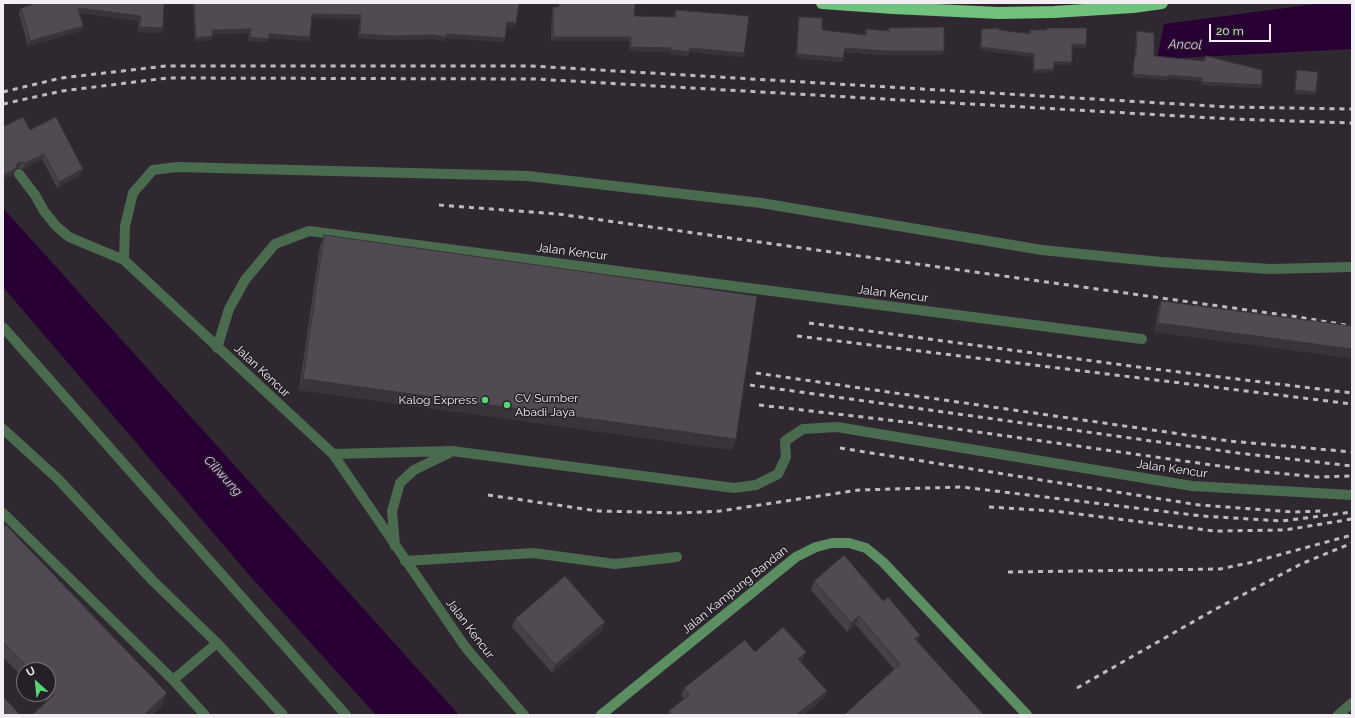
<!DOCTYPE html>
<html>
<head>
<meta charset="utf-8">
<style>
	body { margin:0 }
	#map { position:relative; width:1355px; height:718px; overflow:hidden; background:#2f2831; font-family:Raleway,sans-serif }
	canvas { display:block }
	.frame { position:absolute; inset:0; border:4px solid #f2eef3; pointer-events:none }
	.north { position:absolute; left:16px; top:662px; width:40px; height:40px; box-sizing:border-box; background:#251f27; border:1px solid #777279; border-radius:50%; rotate:333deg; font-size:11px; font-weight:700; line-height:16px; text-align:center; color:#f2eef3 }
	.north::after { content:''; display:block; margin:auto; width:14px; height:18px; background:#57d570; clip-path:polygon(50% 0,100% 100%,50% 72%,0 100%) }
	.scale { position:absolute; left:1209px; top:24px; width:62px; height:18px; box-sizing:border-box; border:2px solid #f2eef3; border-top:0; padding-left:5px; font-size:12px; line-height:14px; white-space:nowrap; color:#f2eef3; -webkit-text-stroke:3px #251f27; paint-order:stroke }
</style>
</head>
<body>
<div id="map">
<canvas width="1355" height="718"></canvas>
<div class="frame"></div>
<div class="north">U</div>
<div class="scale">20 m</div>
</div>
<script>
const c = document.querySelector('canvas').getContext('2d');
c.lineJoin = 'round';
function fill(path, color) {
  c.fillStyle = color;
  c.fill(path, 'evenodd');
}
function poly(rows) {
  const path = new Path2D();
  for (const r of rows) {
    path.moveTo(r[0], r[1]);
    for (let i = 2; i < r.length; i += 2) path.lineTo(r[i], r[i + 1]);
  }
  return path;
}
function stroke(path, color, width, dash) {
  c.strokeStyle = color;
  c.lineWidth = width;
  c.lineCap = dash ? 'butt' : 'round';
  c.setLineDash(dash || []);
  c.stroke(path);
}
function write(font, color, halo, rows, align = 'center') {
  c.font = font + ' Raleway,sans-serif';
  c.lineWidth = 3;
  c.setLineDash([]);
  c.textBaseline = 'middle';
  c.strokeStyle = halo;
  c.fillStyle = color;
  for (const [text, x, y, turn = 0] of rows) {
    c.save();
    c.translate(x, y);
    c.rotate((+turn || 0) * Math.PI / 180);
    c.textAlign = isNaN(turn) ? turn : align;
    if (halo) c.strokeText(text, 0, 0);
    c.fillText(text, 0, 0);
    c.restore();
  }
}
fill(poly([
	[1324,3,1352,3,1352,49,1157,59,1164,24],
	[3,208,459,715,376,715,251,577,3,287]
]), '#280033');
stroke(poly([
	[19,174,35,195,44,211,56,226,69,237,124,260],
	[3,327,346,715],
	[217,348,229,309,245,280,275,244,309,231,1142,339],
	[3,429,58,479,153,581,217,643,283,715],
	[333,454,452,451,734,488,756,485,778,474,786,457,785,441,803,429,837,427,1192,486,1352,495],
	[3,513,173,680,205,715],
	[395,546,392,511,400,483,414,470,449,453],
	[405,561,533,553,615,564,677,557],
	[173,680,217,643],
	[524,715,466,648,333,454,124,260,125,226,133,193,153,170,177,167,528,176,761,203,1042,250,1161,262,1270,269,1352,267],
	[1338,715,1352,703]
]), '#4b6b4f', 10);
stroke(poly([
	[601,715,796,557,816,547,832,543,849,543,866,548,883,562,1027,715]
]), '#5b8e61', 10);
stroke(poly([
	[822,3,893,8,999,13,1054,12,1133,7,1162,3]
]), '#70c27c', 12);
stroke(poly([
	[3,92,61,78,166,66,531,66,1229,107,1352,109],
	[3,104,62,91,167,78,535,79,1232,119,1352,123],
	[439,205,558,214,1298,317,1352,326],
	[809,323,1138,367,1352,393],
	[797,336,1352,404],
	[756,373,1229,441,1352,452],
	[750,385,1238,453,1352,466],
	[759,405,914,423,1255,471,1318,477,1352,476],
	[840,448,1199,505,1293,512,1322,511],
	[488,495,598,511,679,513,720,511,859,490,962,487,1202,516,1282,521,1352,512],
	[989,507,1054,511,1214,531,1285,530,1352,519],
	[1008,572,1220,569,1253,562,1352,535],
	[1077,688,1212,611,1301,564,1352,543]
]), '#bfbac0', 3, [5, 5]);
fill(poly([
	[31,3,164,3,162,33,138,32,139,21,79,13,83,26,81,31,28,46,19,13,21,8,31,5],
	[193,3,519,3,516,23,514,27,506,26,504,42,446,38,445,41,432,39,390,40,358,38,360,19,312,18,310,37,309,41,269,38,267,42,248,41,249,33,212,34,211,40,195,41],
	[558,3,635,3,634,16,674,17,676,10,744,53,743,57,689,52,688,56,670,54,670,52,629,51,630,41,551,41,552,11,553,7,558,7],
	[799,17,822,30,865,35,866,29,888,31,889,28,944,51,942,55,883,55,844,52,842,62,796,58,798,21],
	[1047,28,1085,48,1072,47,1071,65,1054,65,1053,72,1033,73,1033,57,980,50,981,32,982,29,999,30,1029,33,1030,30,1046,30],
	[1137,31,1154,56,1261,88,1201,85,1201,81,1168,78,1168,80,1132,77,1134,58,1135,55,1136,34],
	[1297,70,1315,95,1294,93,1296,73],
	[30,130,81,175,57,188,42,159,23,169,19,168,15,169,13,175],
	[324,235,736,439,732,450,299,390,320,246],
	[1161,301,1352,326,1352,358,1155,332,1158,309],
	[3,528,163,704,152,715,32,715,46,702,39,694,48,694,48,670,24,670,24,679,3,657],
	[814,581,883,601,920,635,917,642,984,715,894,669,856,625,847,632,811,590],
	[515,619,602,630,552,673,512,627],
	[755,652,806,652,803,660,801,662,827,691,824,698,803,715,668,715,669,711,684,699,681,696,684,688]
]), '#464047');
fill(poly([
	[78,8,141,16,139,21,76,13],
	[312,14,361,15,360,19,311,18],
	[507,22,516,23,514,27,505,26],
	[83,26,81,31,28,46,30,41],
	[140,27,163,28,162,33,138,32],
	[251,29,249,33,211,34,212,30],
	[269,34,310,37,309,41,268,38],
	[360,34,446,34,505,38,504,42,446,38,445,41,432,39,390,40,358,38],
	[213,36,211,40,195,41,196,38],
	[250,37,269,39,267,42,248,41],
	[553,37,631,37,630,41,551,41],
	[1072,44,1086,45,1085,48,1071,47],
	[631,47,672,48,670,52,629,51],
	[981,47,1034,54,1033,57,980,50],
	[690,48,744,53,743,57,689,52,688,56,670,54,671,50],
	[845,48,944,51,942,55,883,55,843,52],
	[797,54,843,58,842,62,796,58],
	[1054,62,1072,62,1071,65,1053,65],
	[1054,69,1053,72,1033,73,1034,70],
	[1133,74,1169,75,1202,78,1201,81,1168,78,1168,80,1132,77],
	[1202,82,1262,85,1261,88,1201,85],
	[1295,90,1316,92,1315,95,1294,93],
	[44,154,42,159,23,169,25,163],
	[21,162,19,168,15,169,13,175,3,179,3,175,18,163],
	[83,169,81,175,57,188,59,182],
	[1158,323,1352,349,1352,358,1155,332],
	[303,379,736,439,732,450,299,390],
	[859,616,856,625,847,632,851,623],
	[605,622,602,630,552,673,555,665],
	[920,635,916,644,915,639],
	[806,652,803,660,796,666,798,659],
	[827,691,824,698,803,715,796,715],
	[167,693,163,704,152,715,144,715]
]), '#39343a');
const building = poly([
	[34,3,164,3,163,28,140,27,141,16,78,8,83,26,30,41,21,8,34,4,34,3],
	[194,3,519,3,516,23,507,22,505,38,446,34,446,37,433,35,391,36,360,34,361,15,312,14,310,37,269,34,269,39,250,37,251,29,212,30,213,36,196,38,194,3],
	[559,3,635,3,634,16,675,17,676,10,749,16,744,53,690,48,689,52,671,50,672,48,631,47,631,37,553,37,553,7,559,7,559,3],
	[799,17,822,18,822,30,866,35,866,29,889,31,889,28,944,27,944,51,884,51,845,48,843,58,797,54,799,17],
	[999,28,999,30,1030,34,1030,30,1047,30,1047,28,1087,28,1086,45,1072,44,1072,62,1054,62,1054,69,1034,70,1034,54,981,47,982,29,999,28],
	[1137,31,1154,33,1154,56,1204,61,1206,56,1262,70,1262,85,1202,82,1202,78,1169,75,1169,77,1133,74,1135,55,1136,55,1137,31],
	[1297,70,1318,72,1316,92,1295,90,1297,70],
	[23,117,30,130,56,117,83,169,59,182,44,154,25,163,21,162,18,163,15,169,3,175,3,127,23,117],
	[324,235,757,296,736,439,303,379,324,235],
	[1161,301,1352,326,1352,349,1158,323,1161,301],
	[6,525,167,693,144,715,32,715,54,695,48,689,48,670,30,670,3,642,3,528,6,525],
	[844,555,883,601,888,597,920,635,915,639,984,715,844,715,900,664,859,616,851,623,814,581,844,555],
	[565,576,605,622,555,665,515,619,565,576],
	[783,627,806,652,798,659,827,691,796,715,672,715,669,711,689,695,684,688,745,640,755,652,783,627],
	[3,696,20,715,3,715,3,696]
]);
fill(building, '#514a53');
stroke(building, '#39343a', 1);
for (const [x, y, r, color] of [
	[485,400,4,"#57d570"],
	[507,405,4,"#57d570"]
]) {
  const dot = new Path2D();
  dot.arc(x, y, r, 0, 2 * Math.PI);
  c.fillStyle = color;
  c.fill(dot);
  stroke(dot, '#251f27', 1.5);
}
write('12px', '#f2eef3', '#251f27', [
	["Jalan Kencur",572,252,7],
	["Jalan Kencur",893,294,7],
	["Jalan Kencur",262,371,43],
	["Jalan Kencur",1172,469,8],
	["Jalan Kampung Bandan",735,590,-39],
	["Jalan Kencur",470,629,53]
]);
write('12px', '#f2eef3', '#251f27', [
	["CV Sumber",515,398],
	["Abadi Jaya",515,412],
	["Kalog Express",477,400,"right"]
], 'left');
write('italic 13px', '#e9bcf8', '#251f27', [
	["Ancol",1185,45,2],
	["Ciliwung",223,476,47]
]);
</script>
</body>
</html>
